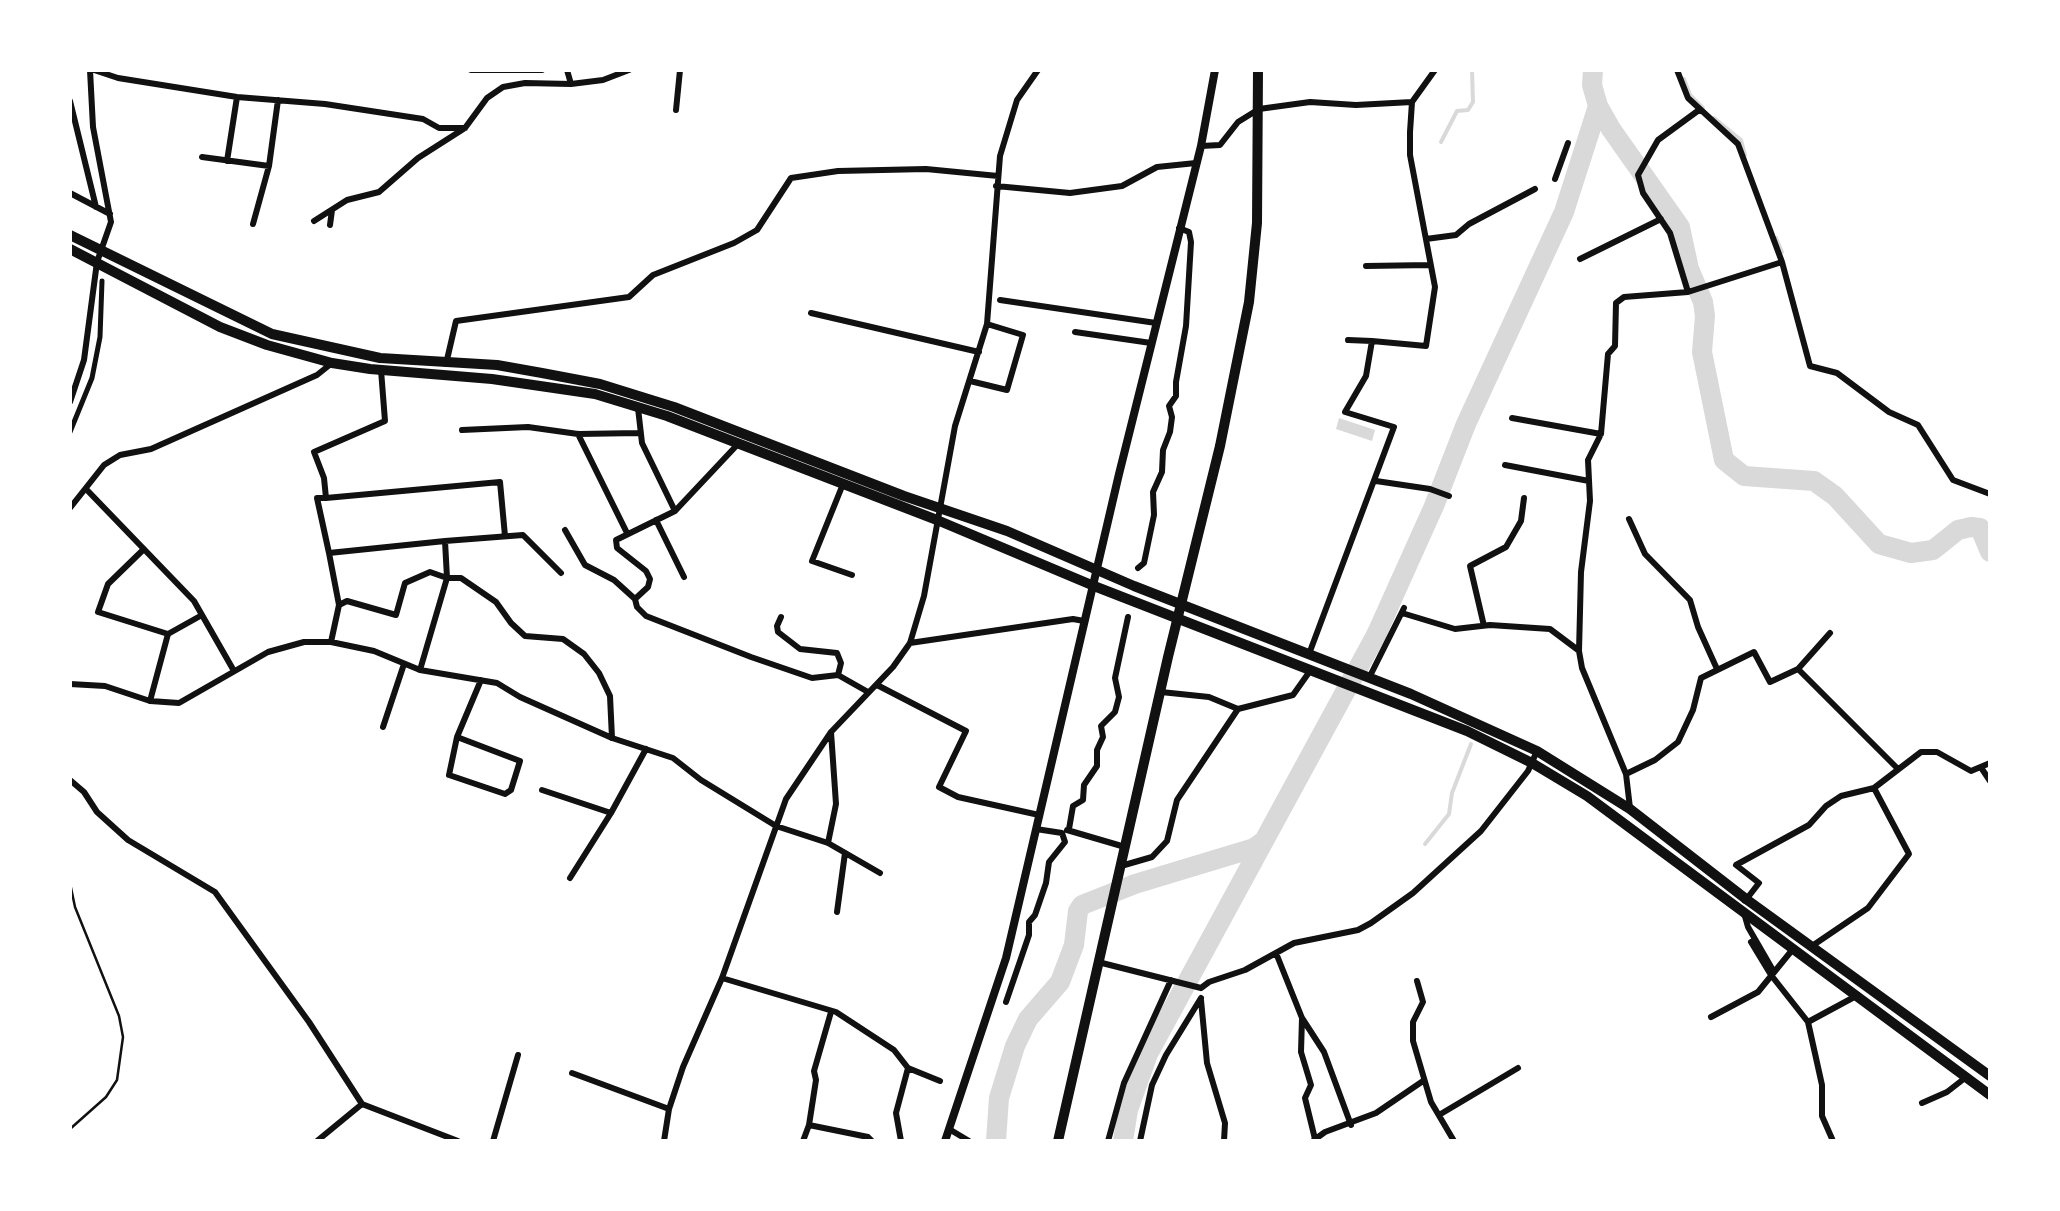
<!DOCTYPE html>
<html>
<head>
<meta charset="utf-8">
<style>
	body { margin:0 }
	#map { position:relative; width:2060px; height:1211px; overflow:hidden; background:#fff; font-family:Overpass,sans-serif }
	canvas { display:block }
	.frame { position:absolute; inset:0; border:72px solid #fff; pointer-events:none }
</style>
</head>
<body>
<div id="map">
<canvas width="2060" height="1211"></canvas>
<div class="frame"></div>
</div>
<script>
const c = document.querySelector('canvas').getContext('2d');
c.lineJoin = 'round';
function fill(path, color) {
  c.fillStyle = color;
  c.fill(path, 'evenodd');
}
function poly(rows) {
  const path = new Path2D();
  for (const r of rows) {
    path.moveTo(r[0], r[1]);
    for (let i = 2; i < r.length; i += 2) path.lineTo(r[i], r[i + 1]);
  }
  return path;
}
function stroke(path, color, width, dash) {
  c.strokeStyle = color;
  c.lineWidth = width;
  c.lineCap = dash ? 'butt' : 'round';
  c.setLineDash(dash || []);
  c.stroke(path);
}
fill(poly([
	[1339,418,1375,430,1372,441,1336,429]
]), '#d9d9d9');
stroke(poly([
	[1684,79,1690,95,1703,108],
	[1714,118,1741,140,1745,155],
	[1441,142,1457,111,1468,110,1473,102,1472,70],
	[1776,238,1782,252],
	[1425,844,1449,814,1452,793,1471,744]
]), '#d9d9d9', 4);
stroke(poly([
	[1593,70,1592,85,1598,106,1611,129,1680,227,1689,269,1703,302,1705,316,1702,352,1724,460,1744,476,1814,481,1835,496,1879,544,1911,553,1933,550,1958,530,1971,527,1980,528,1990,552],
	[996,1141,999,1098,1015,1046,1028,1019,1060,982,1074,945,1078,911,1082,905,1135,884,1254,848,1264,841],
	[1123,1141,1128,1110,1148,1054,1376,635,1434,506,1466,424,1564,212,1598,106]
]), '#d9d9d9', 20);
stroke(poly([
	[70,883,75,907,119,1016,123,1037,117,1080,106,1097,70,1129]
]), '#111', 2.5);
stroke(poly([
	[70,432,92,378,100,337,102,281]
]), '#111', 5);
stroke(poly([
	[94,70,118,78,237,97,325,104,423,119,439,128,465,128],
	[471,70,542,70],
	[567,70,571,84,603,80,629,70],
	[70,101,96,207],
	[676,110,680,70],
	[1201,146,1220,145,1238,122,1259,109,1310,102,1356,105,1412,102],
	[202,157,269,166],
	[227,161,237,97],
	[1555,179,1568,143],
	[996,186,1070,193,1122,186,1157,167,1196,163],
	[70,193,110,214],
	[314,221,347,200,379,192,418,158,465,128,487,98,503,87,525,83,571,84],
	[253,224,269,166,278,100],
	[330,225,332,210],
	[1426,239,1456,235,1469,224,1535,189],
	[1580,259,1661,219],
	[1782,262,1810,366,1837,373,1889,412,1918,425,1953,480,1990,494],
	[1366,266,1430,265],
	[1688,292,1670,233,1643,193,1638,175,1658,140,1699,110],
	[1000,300,1156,323],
	[811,313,979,352],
	[1075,332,1151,343],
	[1348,340,1372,341],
	[446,364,456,321,629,297,653,275,734,243,757,230,791,178,838,171,926,169,998,176],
	[381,370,385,421,314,452,324,478,326,498,500,482,505,536],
	[970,381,1007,390,1023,335,987,324],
	[70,402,84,360,97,262,111,222,93,127,90,70],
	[638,408,642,443,675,511],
	[1512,418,1601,434],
	[462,430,528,427,578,434,639,433],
	[578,434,627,533],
	[738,444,675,511,616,540,617,548,646,571,650,579,648,587,635,599,637,607,646,616,751,657,812,678,838,675,868,692],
	[1505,465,1589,481],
	[1376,481,1430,489,1449,496],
	[843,484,812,561,852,575],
	[86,489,194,601,234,671],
	[326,498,317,498,329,553,445,541],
	[70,508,104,465,120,455,151,449,317,375,332,363],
	[1629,519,1645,554,1690,600,1698,627,1717,669],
	[656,520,684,577],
	[565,530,585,565,614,580,635,599],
	[144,549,108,584,98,612,168,634,150,701],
	[329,553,339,605],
	[1138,568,1144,563,1154,515,1153,492,1162,472,1163,450,1170,432,1172,417,1169,406,1176,396,1176,382,1186,326,1191,242,1189,232,1179,228],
	[1402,613,1455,629,1490,625,1550,629,1578,650],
	[781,617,777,626,778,632,800,649,837,653,841,663,838,675],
	[1484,626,1470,566,1506,547,1521,521,1524,498],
	[168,634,202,615],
	[331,642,339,605,347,601,396,615,405,583,430,572,447,578,461,578,496,602,511,623,525,636,563,639,584,654,599,673,610,696,612,738],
	[910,643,1073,619,1084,621],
	[1309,654,1394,427,1345,412,1366,376,1372,341,1426,346,1435,287,1410,155,1410,132,1412,102,1435,70],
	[1798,669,1830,633],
	[420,670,447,578,445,541,523,535,561,573],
	[1369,678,1404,608],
	[70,684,105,686,150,701,179,703,268,652,304,642,331,642,374,651,420,670,497,683,520,697,612,738,673,758,701,780,776,826,828,843,880,873],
	[877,685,966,731,939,787,958,797,1039,815],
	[1161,692,1209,697,1238,709],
	[383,727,404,664],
	[457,737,520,761,511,790,505,794,449,775,457,737,481,680],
	[1982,769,1990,781],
	[1626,774,1655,760,1678,742,1693,710,1701,678,1754,652,1770,682,1798,669,1898,769],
	[70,780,84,792,97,812,128,840,215,892,309,1022,362,1104,458,1141],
	[542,790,611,813,646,749],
	[1630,808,1626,774,1582,668,1579,651,1581,572,1590,501,1588,460,1601,434,1608,354,1615,346,1616,303,1624,297,1688,292,1782,262,1738,144,1688,98,1677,70],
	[1069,829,1073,806,1083,800,1084,785,1097,766,1097,750,1103,737,1101,726,1115,712,1119,697,1115,678,1128,617],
	[1067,830,1125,847],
	[828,843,836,804,831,732],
	[1121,866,1152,857,1167,841,1177,800,1238,709,1293,695,1310,671],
	[570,878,611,813],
	[1745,901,1759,883,1736,865,1809,825,1826,806,1841,796,1874,788,1921,752,1937,752,1971,771,1990,763],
	[837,912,845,853],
	[1744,913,1748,927,1774,972],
	[1751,942,1771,975,1808,1022,1822,1085,1822,1116,1833,1141],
	[1812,946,1868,908,1909,854,1874,788],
	[1276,953,1302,1018,1301,1052,1311,1085,1305,1098,1315,1139],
	[1098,962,1201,988],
	[722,978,836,1012,894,1050,908,1068,940,1081],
	[1417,981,1423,1002,1413,1022,1413,1041,1431,1102,1454,1141],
	[1201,988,1209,982,1245,970,1294,943,1358,930,1371,923,1413,893,1481,831,1528,771,1537,751],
	[1201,1000,1207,1063,1225,1123,1224,1141],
	[1006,1002,1029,935,1029,922,1035,915,1046,883,1049,862,1065,842,1062,833,1036,829],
	[1711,1017,1758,992,1793,949],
	[1302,1018,1324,1052,1351,1125],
	[1808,1022,1858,995],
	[572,1073,669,1109],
	[1922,1103,1947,1092,1965,1078],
	[1439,1115,1518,1068],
	[809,1125,816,1080,814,1071,831,1012],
	[949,1129,969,1141],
	[1314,1140,1325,1132,1376,1113,1423,1081],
	[317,1141,362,1104],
	[493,1141,518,1055],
	[664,1141,669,1109,683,1067,722,978,786,799,831,732,893,667,910,643,924,596,955,426,987,324,1000,156,1017,100,1038,70],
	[803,1141,809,1125,868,1137,872,1141],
	[901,1141,896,1113,908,1068],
	[1108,1141,1124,1083,1171,980],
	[1140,1141,1152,1085,1166,1055,1201,998]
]), '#111', 6);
stroke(poly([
	[945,1141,1006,958,1119,474,1201,146,1215,70]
]), '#111', 8);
stroke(poly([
	[70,235,272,334,380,358,497,365,542,373,600,384,674,407,904,496,1007,531,1134,586,1411,694,1537,751,1630,809,1746,899,1990,1076],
	[70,249,220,327,267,345,332,363,370,369,492,379,595,394,667,416,937,520,1094,586,1467,731,1532,763,1587,796,1990,1095]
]), '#111', 10);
stroke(poly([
	[1058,1141,1168,657,1220,446,1249,302,1257,223,1258,70]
]), '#111', 10);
</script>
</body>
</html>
